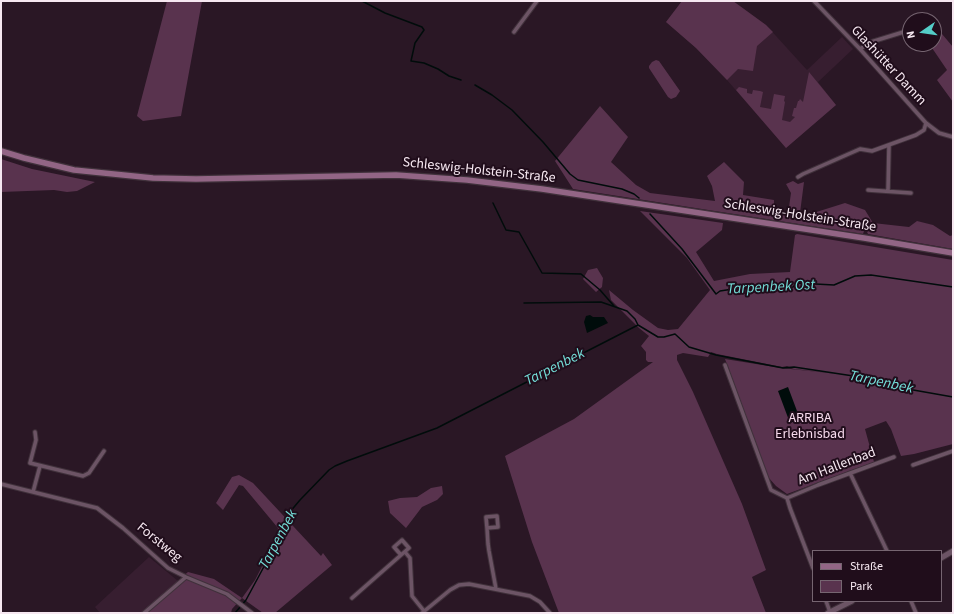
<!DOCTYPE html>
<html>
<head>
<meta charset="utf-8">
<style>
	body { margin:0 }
	#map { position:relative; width:954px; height:614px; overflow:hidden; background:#2a1725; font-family:"Source Sans 3",sans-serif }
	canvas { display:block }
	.frame { position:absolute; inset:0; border:2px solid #f6e8f1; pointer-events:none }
	.legend { position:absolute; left:812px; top:550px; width:130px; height:52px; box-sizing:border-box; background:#200d1b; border:1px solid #766571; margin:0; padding:5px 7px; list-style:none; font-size:12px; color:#f6e8f1 }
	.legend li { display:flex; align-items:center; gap:8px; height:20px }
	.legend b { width:20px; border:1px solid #766571 }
	.north { position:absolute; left:902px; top:12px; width:40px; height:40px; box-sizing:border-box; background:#200d1b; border:1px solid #766571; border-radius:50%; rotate:257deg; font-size:11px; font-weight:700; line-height:16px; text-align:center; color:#f6e8f1 }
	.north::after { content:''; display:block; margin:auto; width:14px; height:18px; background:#54cdc8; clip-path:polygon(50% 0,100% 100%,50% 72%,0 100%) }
</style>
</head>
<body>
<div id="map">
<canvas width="954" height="614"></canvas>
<div class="frame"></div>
<ul class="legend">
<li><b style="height:5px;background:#926585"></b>Straße</li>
<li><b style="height:11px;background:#59334e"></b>Park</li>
</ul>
<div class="north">N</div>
</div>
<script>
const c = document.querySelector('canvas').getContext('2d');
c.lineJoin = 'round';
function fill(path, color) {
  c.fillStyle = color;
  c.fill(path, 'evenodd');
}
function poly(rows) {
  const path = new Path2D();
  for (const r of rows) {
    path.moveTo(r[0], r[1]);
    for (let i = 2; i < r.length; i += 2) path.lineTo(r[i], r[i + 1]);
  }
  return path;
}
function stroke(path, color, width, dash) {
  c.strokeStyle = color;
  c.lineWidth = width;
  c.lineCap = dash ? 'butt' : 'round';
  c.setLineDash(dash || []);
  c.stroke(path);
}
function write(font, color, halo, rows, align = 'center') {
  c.font = font + ' "Source Sans 3",sans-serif';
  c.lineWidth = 4;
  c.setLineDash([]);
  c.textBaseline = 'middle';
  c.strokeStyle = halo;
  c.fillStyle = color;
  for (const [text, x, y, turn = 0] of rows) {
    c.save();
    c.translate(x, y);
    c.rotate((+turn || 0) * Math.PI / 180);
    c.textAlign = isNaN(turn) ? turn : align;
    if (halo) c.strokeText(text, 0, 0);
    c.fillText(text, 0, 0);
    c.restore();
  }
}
fill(poly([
	[682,1,733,1,766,25,807,70,842,37,853,49,818,82,836,105,786,148,727,80,696,48,666,22],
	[149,557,178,581,140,613,100,613,95,607]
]), '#371e30');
fill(poly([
	[167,1,202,1,181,116,143,121,137,116],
	[682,1,733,1,766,25,773,32,757,46,753,71,738,69,727,80,696,48,666,22],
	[942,34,953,47,953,102,937,80,947,70,930,45,934,44,934,42],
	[656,60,659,61,680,91,676,97,671,99,668,97,649,68,649,66,652,62],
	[809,72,836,105,786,148,736,90,739,87,747,89,747,93,752,94,753,90,760,91,763,92,760,107,771,109,774,94,785,96,784,101,785,102,782,120,790,122,795,117,792,116,794,108,796,108,798,101,799,101,800,99,803,102],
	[600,106,628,137,611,162,636,185,650,193,715,201,712,186,707,176,724,162,744,182,743,195,774,200,774,213,788,214,791,193,786,184,793,181,798,184,804,182,800,213,810,214,845,203,865,210,873,223,909,227,917,221,933,225,950,236,953,235,953,249,868,234,867,232,864,231,863,234,573,189,555,161],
	[1,159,32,169,95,182,77,191,67,192,54,190,1,192],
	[640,211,723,223,722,230,696,252,714,281,750,274,790,272,795,235,797,234,953,260,953,444,914,454,901,456,891,429,886,421,865,429,874,462,787,494,776,486,768,477,725,359,781,368,848,375,794,369,787,366,782,367,717,354,711,352,708,357,683,353,677,355,677,360,693,392,742,504,766,570,752,577,766,613,559,613,532,542,505,456,574,419,653,362,648,362,646,360,646,352,641,346,649,336,639,328,611,300,609,290,633,310,658,328,668,330,678,329,710,290,687,258],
	[597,268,603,278,602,287,596,292,583,279,588,270],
	[239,475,253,483,321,556,323,553,332,565,275,613,263,613,242,598,232,609,231,613,140,613,188,572,214,579,242,598,255,580,275,541,278,528,243,486,239,485,223,510,216,503,232,477],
	[442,486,443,494,437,500,422,507,406,528,390,513,388,501,400,498,417,497,431,488]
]), '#59334e');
fill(poly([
	[590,315,593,317,604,317,608,323,587,333,584,322,586,316],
	[788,387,800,419,790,423,778,391]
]), '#000c0b');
stroke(poly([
	[362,1,385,13,422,27,424,30,415,43,411,61,424,63,438,69,449,76,461,80],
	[475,85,492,95,512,110,543,142,570,174,578,180,622,189,634,194,639,198],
	[493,203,506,230,519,232,542,273,581,274,600,290,614,306],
	[650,214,682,249,716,294,720,291,733,289,793,287,797,283,834,285,855,276,871,275,953,287],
	[524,303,601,302,627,311,635,319,638,325],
	[235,613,246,600,274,548,281,528,289,513,300,500,329,470,335,466,347,461,437,428,638,325,658,337,664,337,675,334,689,347,716,355,783,368,794,367,860,377,868,382,953,397]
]), '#000c0b', 1.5);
const minor = poly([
	[814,1,860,49,926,123,939,133,953,137],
	[514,32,537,1],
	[860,49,871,42,910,30],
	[798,177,803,174,860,149,872,151,916,135,924,130,926,123],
	[868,190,911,193],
	[888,191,889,145],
	[725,365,771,490,787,498],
	[35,432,36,440,30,463,83,476,89,473,104,451],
	[913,465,953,451],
	[850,473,887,551],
	[1,484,97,508,123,528,168,568,186,577,227,594,252,613],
	[33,492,40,466],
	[487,528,498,527,497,516,486,517,487,528,488,544,489,551,496,589],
	[405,552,410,558,412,596,424,611],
	[813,568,790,508,787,498,818,485,894,457],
	[352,598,409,548,402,540,394,547,401,555],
	[826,601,830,612],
	[911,601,916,613],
	[144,613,186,577],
	[422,613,450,590,459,585,469,584,530,596,540,602,550,613]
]);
const secondary = poly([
	[941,558,953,551],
	[828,613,852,601]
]);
const primary = poly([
	[1,151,24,158,74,170,153,178,196,179,396,175,467,180,542,189,864,238,953,253]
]);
stroke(minor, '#40313b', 5.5);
stroke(secondary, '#40313b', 7);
stroke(primary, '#40313b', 8);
stroke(minor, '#6c5465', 3.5);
stroke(secondary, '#6c5465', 5);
stroke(primary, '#926585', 5.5);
write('14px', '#f6e8f1', '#200d1b', [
	["Glashütter Damm",888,66,47],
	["Schleswig-Holstein-Straße",479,171,6],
	["Schleswig-Holstein-Straße",800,216,9],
	["Am Hallenbad",837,467,-21],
	["Forstweg",159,543,39]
]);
write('14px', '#f7daed', '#200d1b', [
	["ARRIBA",810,419],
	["Erlebnisbad",810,435]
]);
write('italic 15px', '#74dfd9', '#200d1b', [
	["Tarpenbek Ost",771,288,-3],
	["Tarpenbek",555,368,-27],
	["Tarpenbek",881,383,12],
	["Tarpenbek",279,540,-62]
]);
</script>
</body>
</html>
